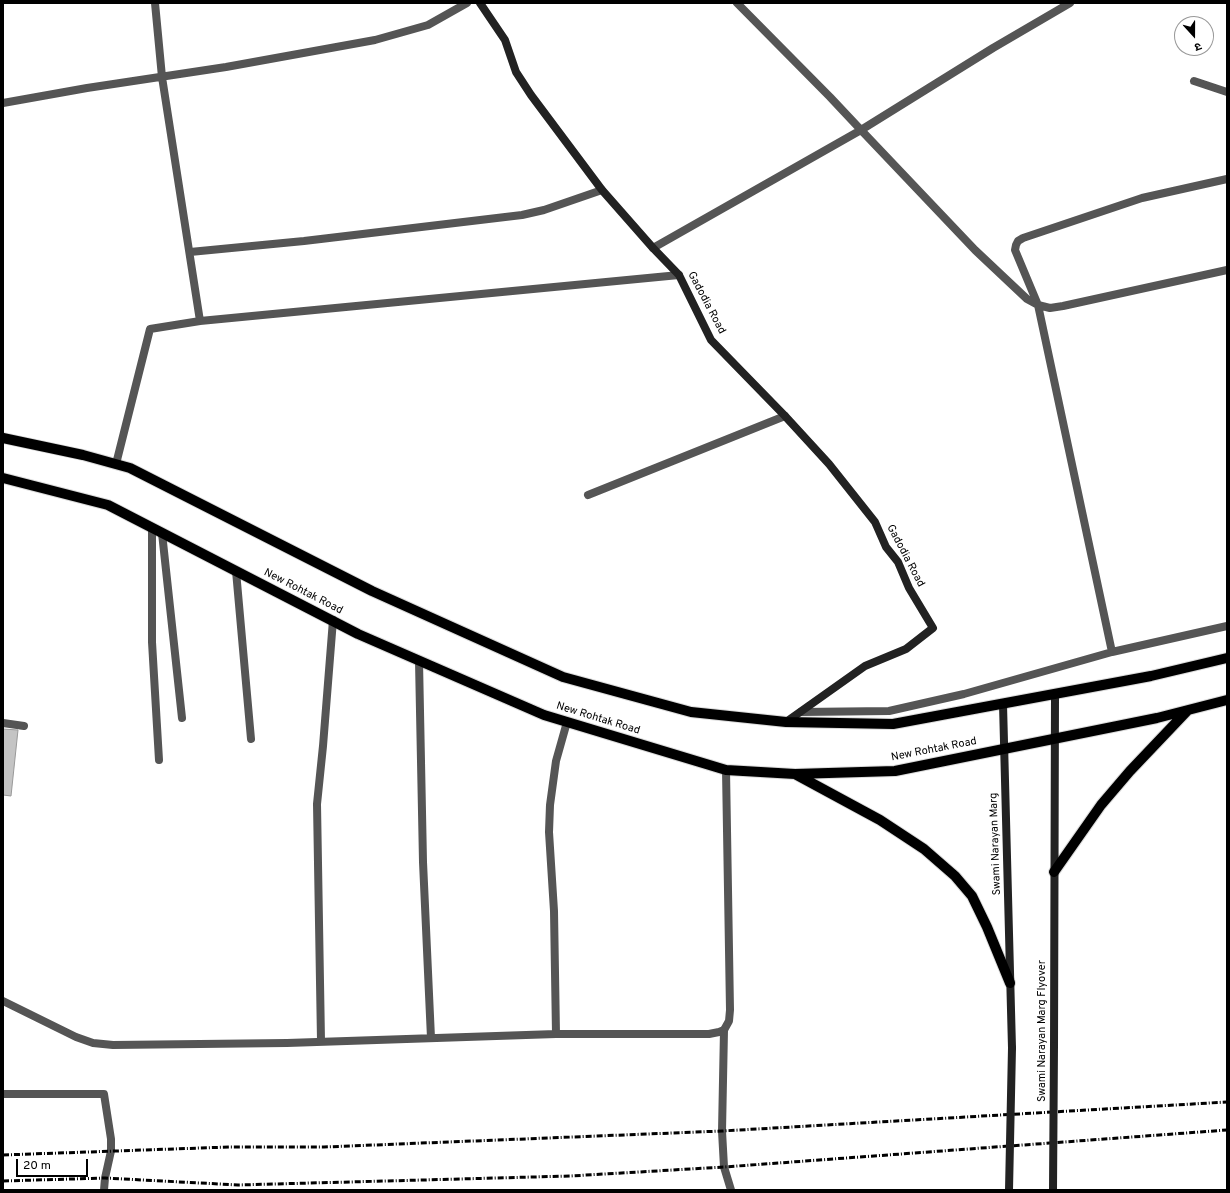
<!DOCTYPE html>
<html>
<head>
<meta charset="utf-8">
<style>
	body { margin:0 }
	#map { position:relative; width:1230px; height:1193px; overflow:hidden; background:#fff; font-family:Overpass,"Noto Sans Devanagari",sans-serif }
	canvas { display:block }
	.frame { position:absolute; inset:0; border:4px solid #000; pointer-events:none }
	.north { position:absolute; left:1174px; top:16px; width:40px; height:40px; box-sizing:border-box; background:#fff; border:1px solid #999; border-radius:50%; rotate:159deg; font-size:11px; font-weight:700; line-height:16px; text-align:center; color:#000 }
	.north::after { content:''; display:block; margin:auto; width:14px; height:18px; background:#000; clip-path:polygon(50% 0,100% 100%,50% 72%,0 100%) }
	.scale { position:absolute; left:16px; top:1159px; width:72px; height:18px; box-sizing:border-box; border:2px solid #000; border-top:0; padding-left:5px; font-size:12px; line-height:14px; white-space:nowrap; color:#000; -webkit-text-stroke:3px #fff; paint-order:stroke }
</style>
</head>
<body>
<div id="map">
<canvas width="1230" height="1193"></canvas>
<div class="frame"></div>
<div class="north">उ</div>
<div class="scale">20 m</div>
</div>
<script>
const c = document.querySelector('canvas').getContext('2d');
c.lineJoin = 'round';
function fill(path, color) {
  c.fillStyle = color;
  c.fill(path, 'evenodd');
}
function poly(rows) {
  const path = new Path2D();
  for (const r of rows) {
    path.moveTo(r[0], r[1]);
    for (let i = 2; i < r.length; i += 2) path.lineTo(r[i], r[i + 1]);
  }
  return path;
}
function stroke(path, color, width, dash) {
  c.strokeStyle = color;
  c.lineWidth = width;
  c.lineCap = dash ? 'butt' : 'round';
  c.setLineDash(dash || []);
  c.stroke(path);
}
function write(font, color, halo, rows, align = 'center') {
  c.font = font + ' Overpass,sans-serif';
  c.lineWidth = 3;
  c.setLineDash([]);
  c.textBaseline = 'middle';
  c.strokeStyle = halo;
  c.fillStyle = color;
  for (const [text, x, y, turn = 0] of rows) {
    c.save();
    c.translate(x, y);
    c.rotate((+turn || 0) * Math.PI / 180);
    c.textAlign = isNaN(turn) ? turn : align;
    if (halo) c.strokeText(text, 0, 0);
    c.fillText(text, 0, 0);
    c.restore();
  }
}
const building = poly([
	[3,729,18,730,11,796,3,795,3,729]
]);
fill(building, '#c4c4c4');
stroke(building, '#999', 1);
const primary = poly([
	[3,438,83,455,130,468,372,591,563,677,691,712,786,722,893,724,1151,676,1227,658],
	[3,478,108,505,358,634,544,715,726,770,795,774,895,771,1157,718,1227,700],
	[795,774,880,820,924,849,955,876,972,896,987,927,1010,983],
	[1054,872,1101,805,1130,771,1188,710]
]);
stroke(primary, '#dbdbdb', 12);
stroke(poly([
	[3,723,24,726],
	[724,1030,722,1131,724,1167,731,1190],
	[3,1094,104,1094,111,1139,111,1151,105,1178,104,1190]
]), '#555', 8);
stroke(poly([
	[155,3,162,77,200,321],
	[737,3,830,97,861,130,975,250,1027,299,1038,305,1050,308,1063,306,1227,270],
	[1194,81,1227,92],
	[3,103,87,88,226,67,375,40,428,25,467,3],
	[1227,179,1142,198,1023,238,1018,241,1016,245,1015,250,1038,305,1112,652,1227,626],
	[653,248,861,130,993,48,1070,3],
	[190,252,304,241,522,215,544,210,602,190],
	[116,464,150,329,200,321,679,275],
	[588,495,785,416],
	[152,528,152,642,159,760],
	[162,533,182,718],
	[236,571,251,739],
	[419,661,423,862,431,1038],
	[801,712,889,711,964,694,1112,652],
	[3,1001,76,1037,93,1043,113,1045,287,1043,556,1034,709,1034,719,1032,724,1030,729,1021,730,1010,726,770],
	[556,1034,554,911,549,832,550,805,556,761,567,722],
	[321,1041,317,804,323,746,333,620]
]), '#555', 8);
stroke(poly([
	[480,3,505,40,516,72,531,95,602,190,653,248,679,275,711,340,785,416,829,464,875,522,886,547,898,562,909,588,933,628,906,649,865,666,786,722],
	[1003,704,1012,1048],
	[1054,1046,1055,694]
]), '#222', 8);
stroke(primary, '#000', 10);
stroke(poly([
	[3,1155,229,1147,324,1147,722,1131,1227,1102],
	[3,1181,105,1178,238,1185,570,1176,724,1167,1227,1130]
]), '#000', 3, [6, 2, 1, 2]);
stroke(poly([
	[1009,1190,1012,1048],
	[1053,1190,1054,1046]
]), '#222', 8);
write('11px', '#000', '#fff', [
	["Gadodia Road",706,303,62],
	["Gadodia Road",905,556,62],
	["New Rohtak Road",303,592,27],
	["New Rohtak Road",598,719,17],
	["New Rohtak Road",934,750,-11],
	["Swami Narayan Marg",996,844,-92],
	["Swami Narayan Marg Flyover",1043,1031,-90]
]);
</script>
</body>
</html>
